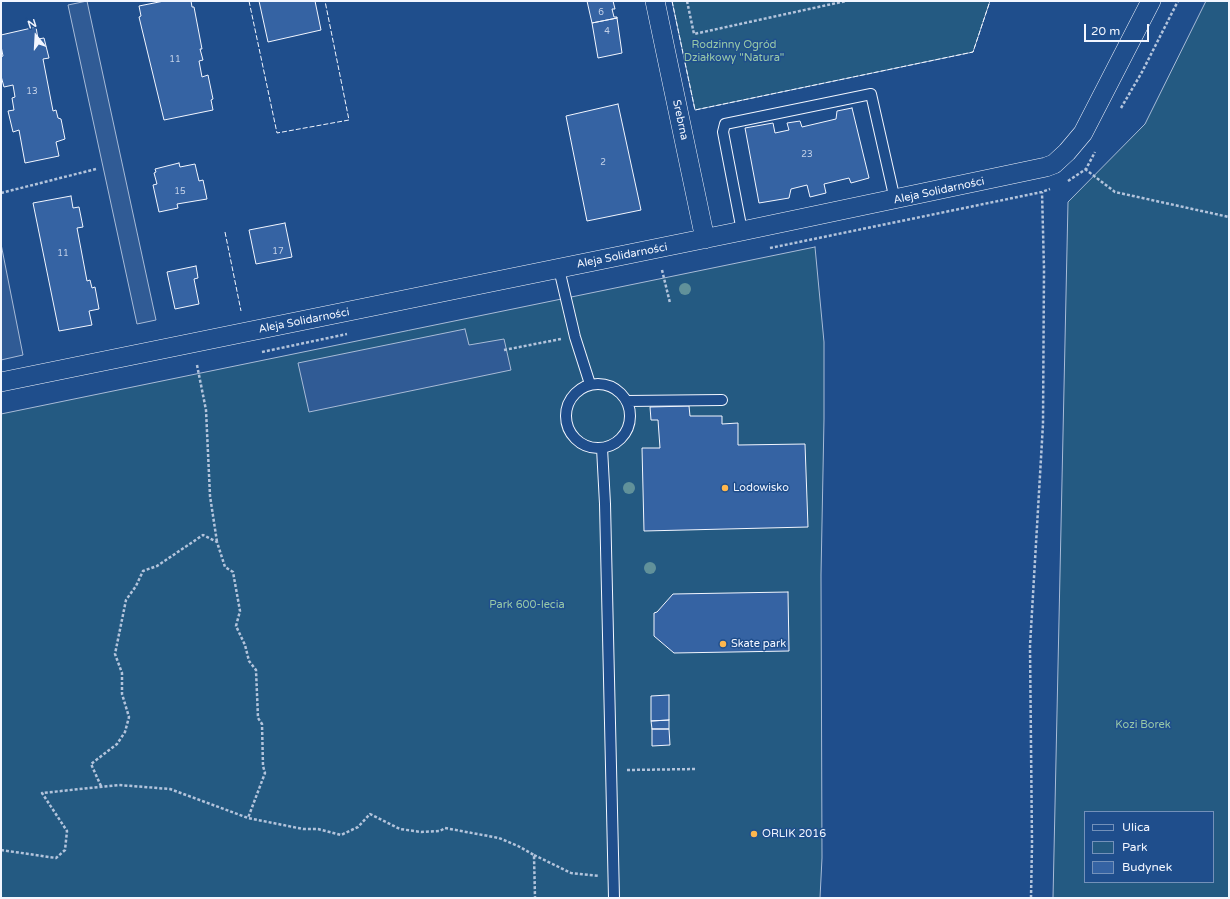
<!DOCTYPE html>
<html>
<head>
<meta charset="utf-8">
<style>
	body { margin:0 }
	#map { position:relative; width:1230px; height:899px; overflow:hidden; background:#1f4e8c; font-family:"Varela Round",sans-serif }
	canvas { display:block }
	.frame { position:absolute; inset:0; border:2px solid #f2f6ff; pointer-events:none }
	.legend { position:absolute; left:1084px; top:811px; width:130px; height:72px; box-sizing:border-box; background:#1f4e8c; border:1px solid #7391ba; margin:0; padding:5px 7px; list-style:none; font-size:12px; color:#f2f6ff }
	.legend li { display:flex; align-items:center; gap:8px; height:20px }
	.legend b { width:20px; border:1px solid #7391ba }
	.north { position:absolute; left:16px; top:16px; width:40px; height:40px; -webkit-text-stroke:3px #1f4e8c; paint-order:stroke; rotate:342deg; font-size:11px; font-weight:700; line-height:16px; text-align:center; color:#f2f6ff }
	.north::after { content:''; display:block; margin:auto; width:14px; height:18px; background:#f2f6ff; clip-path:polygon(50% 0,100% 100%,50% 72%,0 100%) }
	.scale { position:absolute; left:1084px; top:24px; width:65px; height:18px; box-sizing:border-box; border:2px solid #f2f6ff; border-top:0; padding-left:5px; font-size:12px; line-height:14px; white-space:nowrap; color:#f2f6ff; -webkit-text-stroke:3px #1f4e8c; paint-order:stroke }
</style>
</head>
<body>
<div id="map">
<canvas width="1230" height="899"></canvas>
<div class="frame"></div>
<ul class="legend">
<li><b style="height:5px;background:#1f4e8c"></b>Ulica</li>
<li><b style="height:11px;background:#245a82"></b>Park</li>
<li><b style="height:11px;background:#3563a3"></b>Budynek</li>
</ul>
<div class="north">N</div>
<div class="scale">20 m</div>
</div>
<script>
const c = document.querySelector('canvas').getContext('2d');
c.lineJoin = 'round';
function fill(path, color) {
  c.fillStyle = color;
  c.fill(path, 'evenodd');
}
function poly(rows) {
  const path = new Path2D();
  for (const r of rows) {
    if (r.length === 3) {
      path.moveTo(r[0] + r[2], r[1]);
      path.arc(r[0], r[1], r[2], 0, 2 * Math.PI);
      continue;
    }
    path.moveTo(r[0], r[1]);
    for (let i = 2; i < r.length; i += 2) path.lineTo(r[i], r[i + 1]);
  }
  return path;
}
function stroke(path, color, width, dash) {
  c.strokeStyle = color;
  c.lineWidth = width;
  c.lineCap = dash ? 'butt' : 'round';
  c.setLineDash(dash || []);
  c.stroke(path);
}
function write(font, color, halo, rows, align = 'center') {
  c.font = font + ' "Varela Round",sans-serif';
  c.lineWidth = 3;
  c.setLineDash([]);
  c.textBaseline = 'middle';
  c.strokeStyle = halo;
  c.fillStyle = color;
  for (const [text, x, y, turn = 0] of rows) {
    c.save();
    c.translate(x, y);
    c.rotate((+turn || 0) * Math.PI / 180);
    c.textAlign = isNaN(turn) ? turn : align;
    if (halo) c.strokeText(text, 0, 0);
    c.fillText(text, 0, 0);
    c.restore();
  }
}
const green = poly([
	[672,1,990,1,973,52,695,110,672,1],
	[1206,1,1229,1,1229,898,1053,898,1068,202,1145,124,1206,1],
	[1085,812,1213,812,1213,882,1085,882,1085,812],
	[815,247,824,342,824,419,821,575,822,858,820,898,1,898,1,414,815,247]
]);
fill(green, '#245a82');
stroke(green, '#a8bbd7', 1);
const parking = poly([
	[87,1,156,320,137,324,68,5,87,1],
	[1,244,23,355,1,360,1,244],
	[465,329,469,345,504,339,511,370,309,412,298,363,465,329]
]);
fill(parking, '#305b95');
stroke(parking, '#a8bbd7', 1);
const building = poly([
	[164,1,191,1,192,7,194,7,202,49,200,49,203,60,199,61,202,77,208,75,213,99,211,100,213,110,164,120,139,17,141,16,139,6,164,1],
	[259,1,315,1,321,30,268,42,259,1],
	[587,1,613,1,615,9,612,9,614,17,617,17,617,18,592,23,587,1],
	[617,18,622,53,598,58,592,23,617,18],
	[36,27,38,39,44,38,49,58,43,59,53,111,56,110,58,118,61,119,65,139,56,142,59,156,25,163,19,130,13,132,8,111,14,110,12,98,15,97,13,85,4,87,1,76,1,57,3,56,1,46,1,35,36,27],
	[618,104,641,210,587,221,566,116,618,104],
	[852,108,869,178,851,183,849,178,824,184,826,193,810,197,807,185,791,189,789,198,759,203,745,128,773,123,775,133,789,130,787,123,800,121,802,127,836,119,837,111,852,108],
	[179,163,180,167,195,164,199,181,203,180,207,199,177,204,178,208,159,212,153,185,157,184,154,173,156,172,155,169,179,163],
	[71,196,73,208,79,207,83,227,77,228,87,281,90,280,92,288,95,287,99,309,89,311,92,325,59,331,33,203,71,196],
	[285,223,292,257,256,264,249,230,285,223],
	[196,266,198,278,194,279,199,304,175,309,167,272,196,266],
	[689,406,690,416,722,416,722,424,738,423,738,445,805,444,808,527,644,531,642,448,660,448,658,420,651,420,650,407,689,406],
	[788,592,789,651,674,653,654,636,654,613,657,612,673,594,788,592],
	[669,695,669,720,651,721,651,696,669,695],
	[669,720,669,729,652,729,651,721,669,720],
	[652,729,669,729,670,745,652,746,652,729]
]);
fill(building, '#3563a3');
stroke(building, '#f2f6ff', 1);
const lane = poly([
	[742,231,723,132,725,124,871,94,895,200],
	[559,269,575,337,590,384],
	[598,416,32],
	[627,401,722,400],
	[602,448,605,504,614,898]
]);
const street = poly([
	[655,1,705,239],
	[1,382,742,231,1046,167,1054,164,1067,152,1083,133,1151,1]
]);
stroke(lane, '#f2f6ff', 12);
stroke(street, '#f2f6ff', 20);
stroke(poly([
	[687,1,694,34,846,1],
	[1121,108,1142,72,1178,1],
	[1085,169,1115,192,1229,217],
	[1068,181,1086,169,1095,152],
	[1,193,96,169],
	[770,248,1042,192,1050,189],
	[662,270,670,303],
	[504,350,561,339],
	[262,352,347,334],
	[197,365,206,410,210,496,217,542],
	[627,770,697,769],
	[101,786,91,764,117,744,125,732,129,717,122,694,122,673,115,654,126,600,136,586,143,571,157,566,203,535,217,542,225,567,233,572,240,611,236,626,245,645,249,661,256,670,258,718,262,724,263,766,265,773,248,818],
	[1,850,56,858,65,850,67,831,42,793,119,785,170,789,248,818,303,829,318,829,341,835,358,827,370,814,400,829,421,832,440,831,445,828,499,838,518,846,534,855,535,898],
	[534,855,571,873,599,876],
	[1031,898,1032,844,1030,646,1043,424,1044,269,1042,192]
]), '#b3c4dc', 2.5, [3, 2]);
stroke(lane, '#1f4e8c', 10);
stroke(street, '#1f4e8c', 19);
stroke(poly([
	[249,1,277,133,349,120,325,1],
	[672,1,695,110,973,52,990,1],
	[225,232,241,311]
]), '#f2f6ff', 1, [5, 2]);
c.fillStyle = '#61919a';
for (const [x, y] of [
	[685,289],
	[629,488],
	[650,568]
]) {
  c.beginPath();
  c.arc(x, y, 6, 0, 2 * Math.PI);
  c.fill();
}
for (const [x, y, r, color] of [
	[725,488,4,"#ffb74d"],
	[723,644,4,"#ffb74d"],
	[754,834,4,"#ffb74d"]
]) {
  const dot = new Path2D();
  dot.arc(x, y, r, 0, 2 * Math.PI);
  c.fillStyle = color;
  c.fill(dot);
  stroke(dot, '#1f4e8c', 1.5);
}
write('9px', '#c3d1e8', null, [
	["6",601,13],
	["4",607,32],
	["11",175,60],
	["13",32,92],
	["23",807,155],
	["2",603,163],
	["15",180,192],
	["17",278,252],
	["11",63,254]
]);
write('11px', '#97c8a6', '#1f4e8c', [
	["Rodzinny Ogród",734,45],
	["Działkowy \"Natura\"",734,58],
	["Park 600-lecia",527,605],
	["Kozi Borek",1143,725]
]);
write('11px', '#f2f6ff', '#1f4e8c', [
	["Srebrna",680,120,78],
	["Aleja Solidarności",939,191,-12],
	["Aleja Solidarności",622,256,-11],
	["Aleja Solidarności",304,321,-11]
]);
write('11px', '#f2f6ff', '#1f4e8c', [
	["Lodowisko",733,488],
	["Skate park",731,644],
	["ORLIK 2016",762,834]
], 'left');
</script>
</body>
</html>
